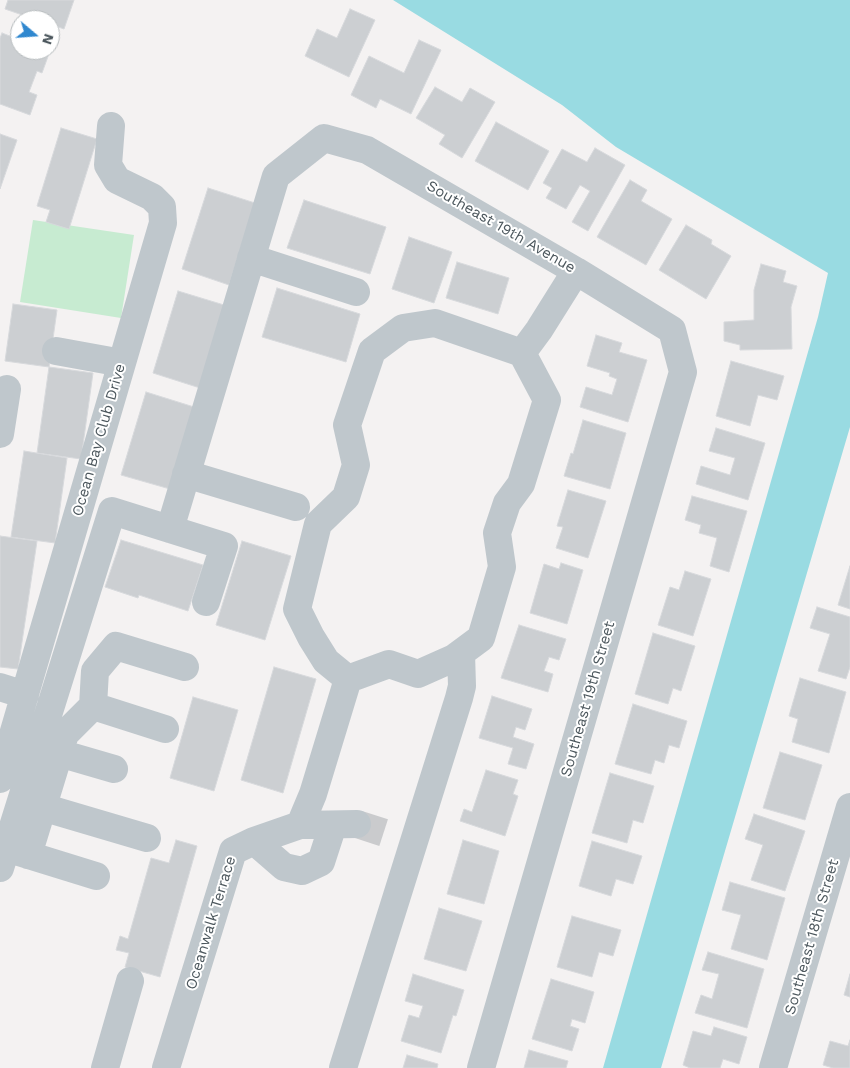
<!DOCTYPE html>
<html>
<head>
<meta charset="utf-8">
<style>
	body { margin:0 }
	#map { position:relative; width:850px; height:1068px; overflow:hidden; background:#f4f2f2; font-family:"Work Sans",sans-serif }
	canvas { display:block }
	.north { position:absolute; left:10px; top:10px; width:50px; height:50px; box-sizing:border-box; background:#fff; border:1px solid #b7bcbe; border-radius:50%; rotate:108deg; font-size:14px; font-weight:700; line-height:20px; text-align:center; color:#4c575d }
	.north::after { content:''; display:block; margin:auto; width:18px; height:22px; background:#3088cf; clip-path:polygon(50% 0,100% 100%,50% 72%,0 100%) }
</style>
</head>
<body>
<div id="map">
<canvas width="850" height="1068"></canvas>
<div class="north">N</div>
</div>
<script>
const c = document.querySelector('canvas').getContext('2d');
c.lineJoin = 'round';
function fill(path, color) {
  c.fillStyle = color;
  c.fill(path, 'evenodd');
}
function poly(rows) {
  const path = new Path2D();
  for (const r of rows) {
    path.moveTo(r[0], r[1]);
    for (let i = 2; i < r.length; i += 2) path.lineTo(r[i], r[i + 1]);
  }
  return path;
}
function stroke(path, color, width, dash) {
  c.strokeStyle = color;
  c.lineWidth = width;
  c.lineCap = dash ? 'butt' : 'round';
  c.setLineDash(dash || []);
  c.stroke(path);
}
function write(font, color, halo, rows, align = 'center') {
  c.font = font + ' "Work Sans",sans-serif';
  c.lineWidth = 4;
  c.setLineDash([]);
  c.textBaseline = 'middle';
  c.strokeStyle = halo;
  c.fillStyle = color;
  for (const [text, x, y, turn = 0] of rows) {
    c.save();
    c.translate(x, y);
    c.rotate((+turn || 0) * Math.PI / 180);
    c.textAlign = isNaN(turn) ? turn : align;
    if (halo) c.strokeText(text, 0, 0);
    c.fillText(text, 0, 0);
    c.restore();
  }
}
fill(poly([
	[33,220,134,235,121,318,20,302]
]), '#c7ebd1');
fill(poly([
	[393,0,850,0,850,427,661,1068,603,1068,818,317,828,273,616,147,562,105]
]), '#99dbe2');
const building = poly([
	[8,0,74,0,64,29,50,24,50,20,37,20,5,9,8,0],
	[350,9,375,20,349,77,305,56,317,29,337,38,350,9],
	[2,33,20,40,20,50,50,51,42,73,37,71,29,92,37,95,30,115,0,104,0,38,2,33],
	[419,40,441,50,411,114,380,99,376,108,351,95,369,56,404,73,419,40],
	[435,87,462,102,470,88,495,102,462,158,439,144,445,135,416,118,435,87],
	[496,122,549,151,528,190,475,161,496,122],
	[61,128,97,139,69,229,46,222,50,210,37,206,61,128],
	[0,134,17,140,0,189,0,134],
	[595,148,625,165,588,231,572,222,590,191,580,185,566,209,546,198,552,188,543,183,562,149,587,162,595,148],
	[630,180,647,190,641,201,672,219,646,265,597,237,630,180],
	[208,188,255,203,229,285,182,269,208,188],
	[304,200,386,227,370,274,287,248,304,200],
	[686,225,712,240,711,244,731,256,706,299,659,270,686,225],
	[409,237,452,252,434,303,392,289,409,237],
	[457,262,509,278,498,314,446,298,457,262],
	[761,264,786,271,783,282,797,286,791,307,792,349,740,350,740,345,724,341,724,322,754,320,754,290,761,264],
	[277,288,360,314,346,362,262,337,277,288],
	[178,291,224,305,200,388,153,373,178,291],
	[13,304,57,310,49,367,5,361,13,304],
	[596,335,622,343,619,352,647,360,628,422,580,407,586,387,612,395,617,379,609,376,610,373,587,366,596,335],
	[731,361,784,376,777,400,758,395,750,426,716,416,731,361],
	[49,367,93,373,81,459,37,453,49,367],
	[146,392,194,407,170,489,121,475,146,392],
	[583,420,626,433,610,489,564,476,571,453,573,454,583,420],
	[716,428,765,443,748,500,696,484,701,466,730,475,735,458,709,451,716,428],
	[24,451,67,458,55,543,11,537,24,451],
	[568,490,606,501,588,558,556,548,563,527,557,526,568,490],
	[692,496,747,511,729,572,710,566,717,538,699,533,701,525,685,520,692,496],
	[0,536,37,541,18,669,0,667,0,536],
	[121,540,203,565,188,611,139,595,138,598,105,587,121,540],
	[242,541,291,556,265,640,216,625,242,541],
	[561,563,583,570,567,624,530,613,544,564,559,569,561,563],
	[850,566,850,609,838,605,850,566],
	[685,571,711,579,693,636,658,625,670,587,679,590,685,571],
	[817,607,850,617,850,667,846,679,818,671,830,634,810,628,817,607],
	[519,625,566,639,559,660,549,657,544,671,553,674,548,692,501,678,519,625],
	[653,633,695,646,681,691,673,688,668,704,635,694,653,633],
	[274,667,316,679,283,793,241,780,274,667],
	[800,678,846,692,829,753,792,742,798,719,789,716,800,678],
	[492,696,532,709,525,730,516,727,513,737,534,744,526,769,508,764,513,748,479,738,492,696],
	[193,697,238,710,214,791,170,778,193,697],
	[633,704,687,721,679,748,669,745,664,763,655,760,651,774,615,764,633,704],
	[780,752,822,765,805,820,763,808,780,752],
	[486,770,518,780,513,794,518,796,505,836,460,821,464,809,472,812,486,770],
	[610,773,654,786,643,823,633,820,627,843,592,833,610,773],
	[754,814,805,831,785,891,751,880,763,845,745,839,754,814],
	[176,840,197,846,160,977,125,967,129,953,116,950,120,936,128,939,151,858,169,863,176,840],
	[463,840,499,851,484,904,447,894,463,840],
	[592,841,642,856,633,884,616,879,611,896,579,886,592,841],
	[730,882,785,898,767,960,731,949,741,915,722,910,730,882],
	[439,908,482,921,466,971,424,959,439,908],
	[572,916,621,930,613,956,599,952,592,977,557,967,572,916],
	[708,952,764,969,747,1028,695,1013,701,995,712,999,719,974,702,970,708,952],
	[413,974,464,990,456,1016,453,1015,441,1053,401,1041,409,1015,419,1018,423,1006,405,1001,413,974],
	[850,974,850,997,844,995,850,974],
	[551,979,594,992,585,1023,572,1019,570,1026,579,1029,572,1051,532,1039,551,979],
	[714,1027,747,1037,739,1064,723,1059,720,1068,690,1068,683,1065,693,1031,711,1036,714,1027],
	[850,1040,850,1068,833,1068,823,1065,830,1041,848,1046,850,1040],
	[529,1050,568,1061,566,1068,524,1068,529,1050],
	[407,1055,438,1064,437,1068,403,1068,407,1055]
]);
fill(building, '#cccfd2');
stroke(building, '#d7d9dc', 1);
stroke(poly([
	[357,824,394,836]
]), '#cacbcd', 28, [28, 14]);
stroke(poly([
	[251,258,356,292],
	[56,351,122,363],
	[0,434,7,389],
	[186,474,296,507],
	[170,529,276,176,324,138,367,150,576,271,672,330,683,372,481,1068],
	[348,679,389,664,418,674,454,658,481,638,502,567,497,533,507,503,521,484,547,400,522,353,539,330,576,271],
	[348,679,326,661,311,637,297,609,318,524,346,497,356,465,347,425,372,351,403,328,435,323,522,353],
	[0,687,25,695],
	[165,729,93,706,95,671,116,646,185,667],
	[59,753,114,769],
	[0,779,163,223,162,207,152,197,117,180,108,165,111,126],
	[42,807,147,838],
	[300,825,313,794,348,679],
	[254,841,284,867,302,871,321,862,333,825],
	[12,850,96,876],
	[28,855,65,734,93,706],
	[0,868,112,511,224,546,206,602],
	[105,1068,130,981],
	[166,1068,233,851,254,841,300,825,357,824],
	[343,1068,459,698,462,686,461,653],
	[773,1068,850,807]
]), '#bfc7cc', 28);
write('15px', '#4c575d', '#fff', [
	["Southeast 19th Avenue",501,227,30],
	["Ocean Bay Club Drive",99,440,-74],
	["Southeast 19th Street",588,699,-74],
	["Oceanwalk Terrace",211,923,-73],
	["Southeast 18th Street",812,937,-74]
]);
</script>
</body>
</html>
